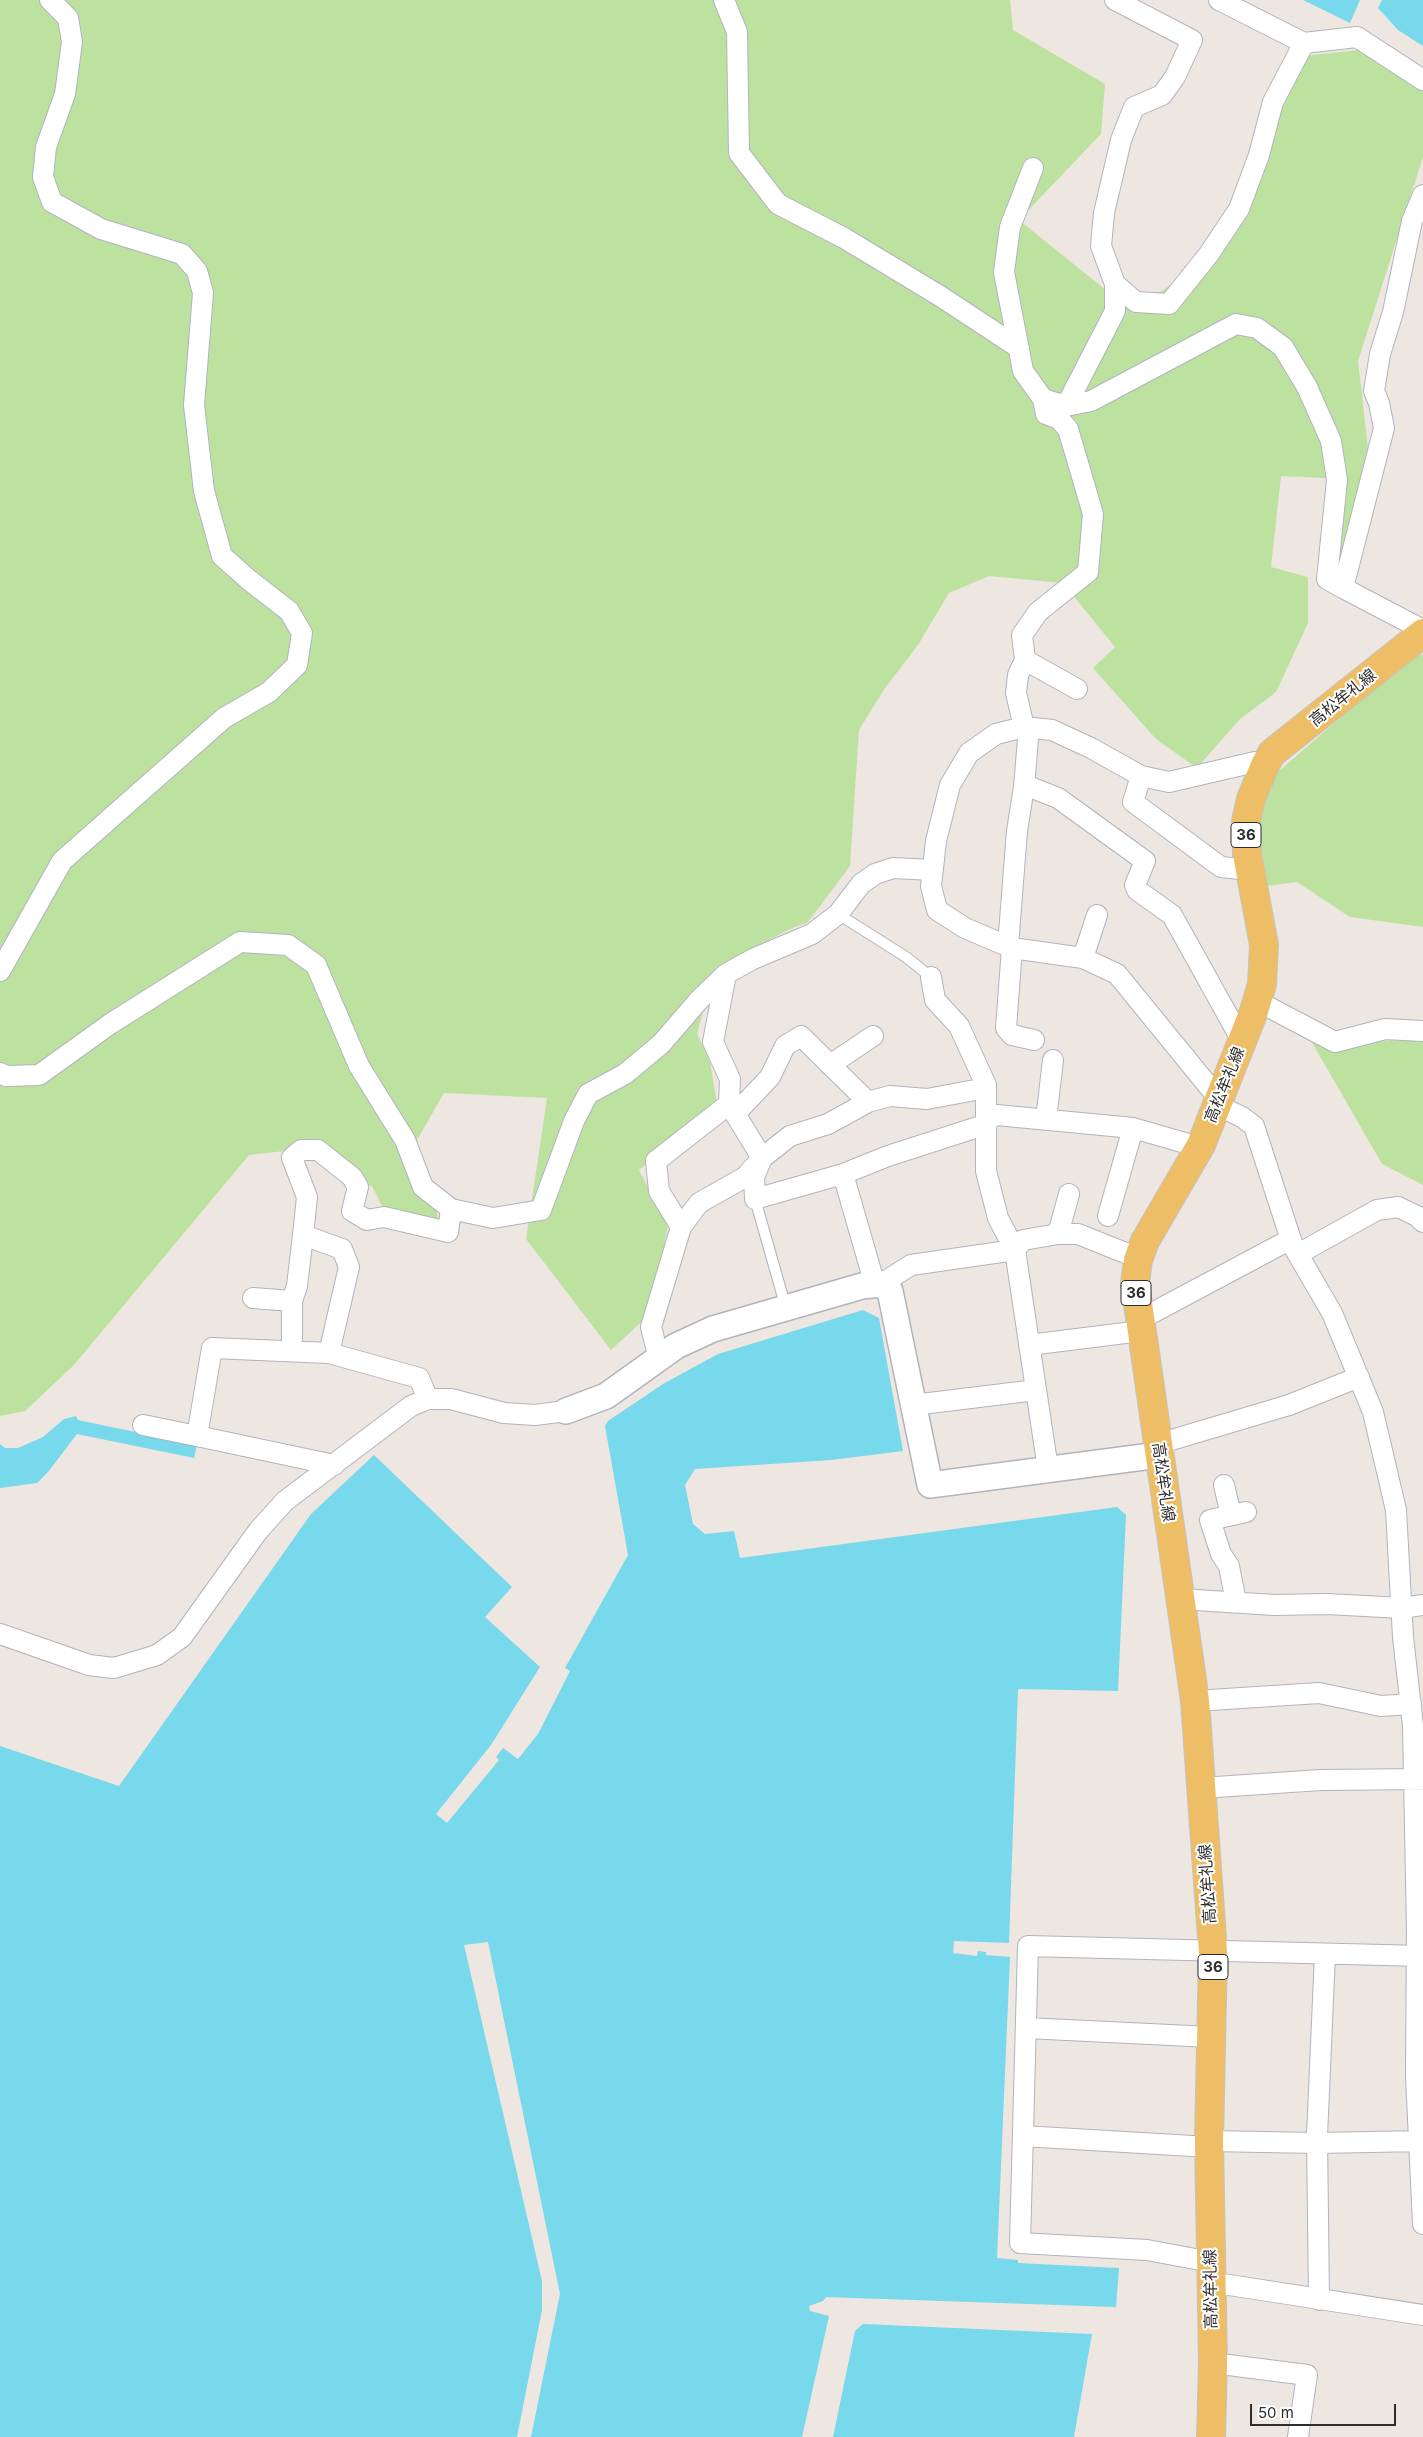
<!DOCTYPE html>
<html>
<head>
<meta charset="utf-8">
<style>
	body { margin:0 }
	#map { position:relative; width:1423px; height:2437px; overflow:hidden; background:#eee6e0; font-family:Inter,sans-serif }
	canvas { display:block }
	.scale { position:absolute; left:1250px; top:2404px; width:146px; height:22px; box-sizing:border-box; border:2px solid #2d2d2d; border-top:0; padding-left:6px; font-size:15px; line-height:18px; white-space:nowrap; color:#2d2d2d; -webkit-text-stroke:4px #fff; paint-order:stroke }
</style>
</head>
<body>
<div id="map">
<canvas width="1423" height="2437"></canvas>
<div class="scale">50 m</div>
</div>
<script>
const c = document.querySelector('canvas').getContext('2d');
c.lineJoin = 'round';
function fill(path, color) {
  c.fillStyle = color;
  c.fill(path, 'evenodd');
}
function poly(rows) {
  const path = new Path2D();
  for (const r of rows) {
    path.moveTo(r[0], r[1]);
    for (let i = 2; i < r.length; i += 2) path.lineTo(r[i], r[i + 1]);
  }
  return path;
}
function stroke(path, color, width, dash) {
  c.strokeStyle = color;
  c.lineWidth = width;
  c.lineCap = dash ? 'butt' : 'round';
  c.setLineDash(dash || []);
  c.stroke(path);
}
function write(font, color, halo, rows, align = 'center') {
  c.font = font + ' Inter,"Noto Sans JP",sans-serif';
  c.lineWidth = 4;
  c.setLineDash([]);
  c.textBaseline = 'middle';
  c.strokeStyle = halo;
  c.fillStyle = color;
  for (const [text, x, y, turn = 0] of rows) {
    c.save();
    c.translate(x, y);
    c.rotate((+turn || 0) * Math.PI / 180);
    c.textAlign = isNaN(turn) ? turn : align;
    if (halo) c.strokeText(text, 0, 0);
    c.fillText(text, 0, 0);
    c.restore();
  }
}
fill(poly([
	[0,0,1010,0,1013,30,1105,84,1101,134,1019,220,1133,312,1228,243,1234,217,1304,56,1359,50,1423,91,1423,157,1358,361,1368,448,1340,561,1332,561,1344,479,1281,476,1271,567,1308,577,1308,623,1276,692,1240,719,1197,768,1156,739,1093,668,1115,647,1063,583,989,576,949,593,918,645,885,688,859,730,850,866,808,922,788,930,715,968,697,1034,710,1062,717,1103,639,1170,668,1227,650,1314,611,1350,526,1239,547,1098,444,1093,416,1142,441,1227,386,1214,373,1188,320,1147,249,1155,74,1365,25,1411,0,1416],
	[1415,653,1423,655,1423,927,1350,917,1297,882,1266,886,1255,824,1264,784],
	[1306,1032,1338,1047,1423,1036,1423,1185,1382,1164]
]), '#bde29f');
fill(poly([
	[1303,0,1360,0,1350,23],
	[1382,0,1423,0,1423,46,1398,30,1378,8],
	[863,1310,879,1318,903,1451,831,1460,695,1469,685,1485,693,1524,705,1534,734,1531,740,1558,1117,1507,1126,1515,1118,1691,1018,1689,1009,1943,954,1941,953,1953,977,1956,978,1951,986,1952,986,1955,1010,1957,997,2258,1018,2260,1018,2263,1119,2268,1116,2307,826,2297,823,2301,809,2306,810,2311,829,2316,802,2437,0,2437,0,1746,119,1786,311,1514,374,1455,512,1587,485,1617,540,1667,491,1745,436,1814,447,1823,499,1760,496,1757,503,1748,518,1759,538,1734,570,1671,565,1668,628,1555,605,1426,608,1421,663,1384,718,1354],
	[76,1416,78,1420,197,1445,194,1458,77,1434,48,1472,37,1483,0,1488,0,1444,5,1448,18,1448,43,1437,64,1419],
	[863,2324,1092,2334,1074,2437,833,2437,855,2331]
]), '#77d9eb');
fill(poly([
	[488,1942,560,2294,531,2437,517,2437,542,2310,542,2281,464,1945]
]), '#eee6e0');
const service = poly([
	[838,914,906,957,931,977],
	[755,1199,786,1308]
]);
const minor = poly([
	[724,0,737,32,739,153,778,204,844,238,940,296,1019,348],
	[1219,0,1304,43,1357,37,1423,80],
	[1033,168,1010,227,1004,272,1023,371,1043,399,1066,406,1091,401,1236,324,1257,328,1283,347,1307,387,1331,441,1337,480,1327,579,1343,588],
	[1423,195,1412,221,1393,312,1380,354,1374,391,1379,403,1384,428,1343,588,1423,630],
	[1115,284,1136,302,1169,304,1209,254,1239,209,1259,155,1273,102,1304,43],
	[1066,406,1115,311,1115,284,1101,246,1104,213,1121,140,1134,107,1162,95,1175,77,1192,40,1115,0],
	[1025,660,1077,689],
	[1024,727,1016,693,1018,675,1025,660,1022,635,1038,612,1088,572,1093,514,1068,429,1059,419,1046,414,1043,399],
	[1141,776,1133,802,1221,867,1250,870],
	[1025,785,1058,798,1145,861,1135,885,1137,890,1172,915,1242,1041],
	[1008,946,1017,831,1024,787,1029,727],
	[1012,948,1006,1028,1012,1035,1034,1040],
	[1083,958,1097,915],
	[0,971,62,861,224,718,269,692,297,665,302,633,289,611,249,580,222,556,204,491,194,405,203,293,197,271,182,254,101,229,52,202,43,177,46,147,65,94,72,42,68,18,50,0],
	[1257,1001,1335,1042,1385,1029,1423,1031],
	[830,1065,873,1036],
	[0,1073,6,1076,39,1075,110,1024,240,942,288,945,316,965,359,1066,405,1140,423,1187,451,1209],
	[1219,1099,1117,974,1083,958,1012,948,965,928,937,910,931,886,936,841,950,785,969,753,996,734,1024,727,1052,730,1091,748,1141,776,1169,782,1255,762,1265,765],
	[729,1104,762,1158,754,1177,755,1199,843,1174,888,1156,987,1124],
	[1217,1105,1242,1117,1254,1126,1293,1246,1332,1313,1373,1412,1396,1510,1403,1637,1413,1726,1417,1928,1416,2076,1423,2224],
	[735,1114,770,1077,785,1046,801,1036,868,1102],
	[986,1114,1133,1128,1199,1147],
	[1046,1120,1053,1060],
	[843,1174,875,1285],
	[1108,1216,1133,1128],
	[681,1227,699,1203,745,1177,762,1158,790,1136,828,1124,868,1102,890,1096,927,1099,986,1088],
	[1058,1234,1078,1234,1138,1258],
	[303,1235,307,1197,292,1158,301,1150,318,1150,352,1177,358,1187,352,1211,367,1220,384,1217,448,1232,451,1209,493,1218,541,1210,574,1121,588,1094,625,1074,661,1044,699,1000,726,974,753,959,812,934,838,914,861,884,875,874,893,868,933,870],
	[1298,1254,1377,1210,1398,1207,1417,1216,1423,1222],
	[881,1284,911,1265,1015,1250,998,1218,986,1171,986,1085,959,1026,935,1000,931,977],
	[253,1298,292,1301],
	[1139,1320,1291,1239],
	[1029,1345,1141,1331],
	[292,1351,292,1301,297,1286,303,1235,342,1249,349,1267,329,1353],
	[659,1359,651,1327,681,1227,659,1191,656,1161,729,1104,730,1079,713,1042,726,974],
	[913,1405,1036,1390],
	[143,1425,197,1436],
	[1158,1444,1289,1405,1359,1377],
	[334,1465,197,1436,212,1348,329,1353,419,1378,428,1399],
	[1048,1469,1015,1250,1023,1240,1058,1234,1069,1194],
	[1224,1485,1231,1515],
	[1180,1599,1274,1605,1327,1604,1402,1608,1423,1605],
	[1236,1602,1229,1566,1221,1554,1210,1520,1246,1512],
	[0,1634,89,1665,114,1668,157,1655,182,1637,258,1531,285,1501,411,1406,428,1399,451,1399,504,1413,535,1415,566,1411],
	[1195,1701,1319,1693,1381,1706,1411,1704],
	[1201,1788,1321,1780,1423,1779],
	[1026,2028,1211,2037],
	[1023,2136,1209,2147],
	[1209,2141,1317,2143,1423,2141],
	[1211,2262,1147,2250,1020,2243,1028,1946,1423,1956],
	[1210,2282,1423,2315],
	[1319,2300,1317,2136,1325,1954],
	[1213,2363,1307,2375,1298,2437]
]);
const tertiary = poly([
	[566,1411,606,1396,676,1346,713,1329,862,1286,881,1284,890,1291,930,1485,1159,1455]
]);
const primary = poly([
	[1211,2437,1213,2363,1209,2141,1213,1952,1195,1701,1135,1283,1138,1260,1145,1241,1201,1145,1254,1011,1262,984,1264,945,1247,854,1246,821,1251,799,1265,765,1272,753,1423,633]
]);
stroke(service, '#b0b4bd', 12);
stroke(minor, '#b0b4bd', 22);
stroke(tertiary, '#b0b4bd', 28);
stroke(primary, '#c4c4c4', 30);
stroke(service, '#fff', 10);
stroke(minor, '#fff', 20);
stroke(tertiary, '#fff', 25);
stroke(primary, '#edbe66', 28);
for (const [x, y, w] of [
	[1246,835,30],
	[1136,1293,30],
	[1213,1967,30]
]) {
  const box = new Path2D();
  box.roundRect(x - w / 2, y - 12.5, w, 25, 4);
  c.fillStyle = '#fff';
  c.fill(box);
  stroke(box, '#2d2d2d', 1);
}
write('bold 15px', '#2d2d2d', null, [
	["36",1246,835],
	["36",1136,1293],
	["36",1213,1967]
]);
write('16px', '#2d2d2d', '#fff', [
	["高松牟礼線",1343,698,-39],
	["高松牟礼線",1225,1085,-68],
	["高松牟礼線",1163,1482,82],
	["高松牟礼線",1208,1884,-94],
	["高松牟礼線",1211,2289,-91]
]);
</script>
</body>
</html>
